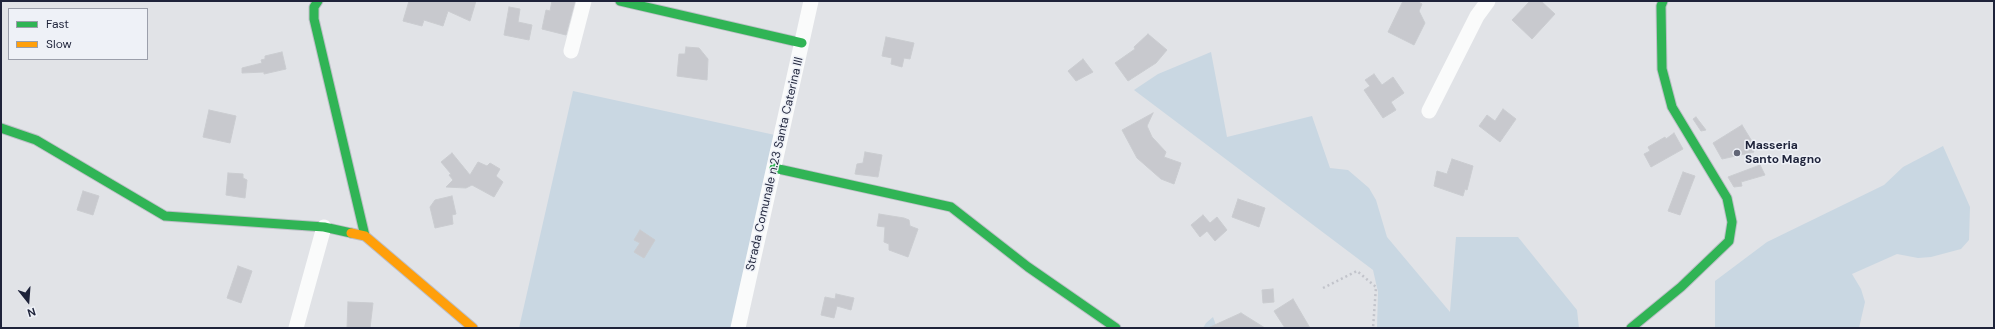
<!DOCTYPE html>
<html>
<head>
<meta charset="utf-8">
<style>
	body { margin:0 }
	#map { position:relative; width:1995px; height:329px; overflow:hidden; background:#e1e3e7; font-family:"DM Sans",sans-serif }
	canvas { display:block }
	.frame { position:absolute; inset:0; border:2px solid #1e233a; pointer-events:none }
	.legend { position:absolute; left:8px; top:8px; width:140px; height:52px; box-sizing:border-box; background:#eef1f7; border:1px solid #9b9fab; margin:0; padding:5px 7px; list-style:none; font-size:12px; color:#1e233a }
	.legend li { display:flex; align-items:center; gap:8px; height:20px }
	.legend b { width:20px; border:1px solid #9b9fab }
	.north { position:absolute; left:8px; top:281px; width:40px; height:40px; -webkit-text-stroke:3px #eef1f7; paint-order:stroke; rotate:163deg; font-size:11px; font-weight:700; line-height:16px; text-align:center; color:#1e233a }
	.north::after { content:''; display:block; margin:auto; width:14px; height:18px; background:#1e233a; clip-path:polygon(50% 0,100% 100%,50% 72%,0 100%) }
</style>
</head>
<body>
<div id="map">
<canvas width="1995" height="329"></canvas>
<div class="frame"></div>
<ul class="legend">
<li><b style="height:5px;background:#30b455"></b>Fast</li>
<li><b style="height:5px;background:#ff9f0a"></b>Slow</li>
</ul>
<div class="north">N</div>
</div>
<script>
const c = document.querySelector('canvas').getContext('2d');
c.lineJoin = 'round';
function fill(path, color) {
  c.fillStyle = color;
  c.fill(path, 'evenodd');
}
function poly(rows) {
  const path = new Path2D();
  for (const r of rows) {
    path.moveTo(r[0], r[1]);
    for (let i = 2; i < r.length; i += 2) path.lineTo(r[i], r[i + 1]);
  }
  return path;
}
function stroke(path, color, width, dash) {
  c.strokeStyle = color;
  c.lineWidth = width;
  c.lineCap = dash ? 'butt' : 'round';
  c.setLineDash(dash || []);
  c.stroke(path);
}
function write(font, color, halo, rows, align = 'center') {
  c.font = font + ' "DM Sans",sans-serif';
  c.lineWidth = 3;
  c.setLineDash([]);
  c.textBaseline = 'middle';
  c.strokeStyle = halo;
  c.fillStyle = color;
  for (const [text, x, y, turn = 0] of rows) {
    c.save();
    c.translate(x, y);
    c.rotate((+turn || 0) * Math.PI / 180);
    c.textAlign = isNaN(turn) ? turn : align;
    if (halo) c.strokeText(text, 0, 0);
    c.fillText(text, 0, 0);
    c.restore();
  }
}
fill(poly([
	[1211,52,1227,137,1312,116,1330,168,1348,170,1369,188,1376,200,1387,237,1450,312,1456,237,1518,237,1577,310,1579,328,1377,328,1378,292,1373,270,1134,90,1158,74],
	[573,91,775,135,736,328,519,328],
	[1943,146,1970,207,1969,240,1961,249,1931,257,1918,258,1897,254,1852,274,1861,289,1865,302,1859,328,1715,328,1715,281,1767,242,1884,185,1903,167],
	[1213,317,1217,328,1203,328,1206,323]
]), '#c9d7e2');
const building = poly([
	[409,1,476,1,470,21,448,11,443,26,424,20,422,26,403,21,409,1],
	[552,1,575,1,566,35,542,29,546,10,550,11,552,1],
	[1403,1,1417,1,1422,4,1419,11,1425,23,1414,45,1388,32,1403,1],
	[1530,1,1541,1,1555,14,1532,39,1512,20,1530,1],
	[509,7,520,9,518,22,532,25,529,40,504,35,509,7],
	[1148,34,1167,50,1156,63,1128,81,1115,63,1135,49,1134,47,1148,34],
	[886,37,914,43,910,59,904,58,902,67,891,64,892,58,882,56,886,37],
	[686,47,699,48,708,59,707,80,677,76,679,54,685,54,686,47],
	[282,52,286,69,264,74,264,72,242,73,242,68,262,63,261,60,265,59,265,56,282,52],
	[1083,59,1093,72,1076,81,1068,71,1083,59],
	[1374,74,1382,85,1393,77,1404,93,1391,102,1396,110,1383,118,1364,90,1370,86,1365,80,1374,74],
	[1503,109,1516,119,1500,142,1479,126,1487,115,1495,121,1503,109],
	[209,110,236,116,230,143,203,137,209,110],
	[1153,113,1147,126,1152,137,1166,152,1164,157,1181,163,1174,184,1161,179,1137,158,1122,130,1153,113],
	[1696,117,1706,130,1701,131,1693,119,1696,117],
	[1742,125,1753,143,1750,144,1754,152,1722,159,1713,143,1742,125],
	[1674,133,1683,149,1651,167,1644,154,1650,151,1648,147,1665,137,1666,139,1674,133],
	[865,152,882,155,878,177,855,174,857,164,863,163,865,152],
	[452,153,470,175,478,162,487,166,490,163,500,169,496,176,503,182,494,197,472,185,466,188,446,187,453,180,449,175,451,174,441,162,452,153],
	[1452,159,1473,166,1467,190,1465,189,1463,196,1434,186,1437,171,1447,174,1452,159],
	[1760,165,1765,175,1741,182,1742,186,1734,187,1728,177,1760,165],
	[1683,172,1695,176,1680,215,1668,211,1683,172],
	[228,173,243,174,243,178,247,180,245,198,226,195,228,173],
	[83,191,99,196,93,215,77,210,83,191],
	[452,196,456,214,452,215,453,224,435,228,430,207,435,200,452,196],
	[1238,199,1265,208,1259,227,1232,217,1238,199],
	[879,214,904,218,909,220,910,226,918,229,908,257,889,250,889,244,884,242,885,227,877,226,879,214],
	[1203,215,1210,223,1217,217,1227,230,1215,241,1207,231,1200,237,1191,225,1203,215],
	[640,230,655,240,644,258,634,252,640,243,634,240,640,230],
	[238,266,252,271,241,303,227,298,238,266],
	[1273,289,1274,302,1263,303,1262,290,1273,289],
	[836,294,854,298,851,310,837,306,834,318,821,315,825,297,835,299,836,294],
	[1293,299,1310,328,1285,328,1274,311,1293,299],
	[348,302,373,303,370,328,347,328,348,302],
	[1241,313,1265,328,1208,328,1241,313]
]);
fill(building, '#c8c9ce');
stroke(building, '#caccd0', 1);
const fast = poly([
	[318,1,314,7,314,19,365,236],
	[620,1,802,43],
	[1,128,36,140,165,216,324,227,351,233],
	[774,168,951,207,1028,267,1116,328],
	[1631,328,1681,287,1729,241,1732,222,1727,198,1672,107,1662,69,1661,6,1663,1]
]);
const slow = poly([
	[351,233,365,236,473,328]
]);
stroke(fast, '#bdbfc7', 11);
stroke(slow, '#bdbfc7', 11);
stroke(poly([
	[1323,288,1357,271,1376,287,1373,328]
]), '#c2c4cb', 2.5, [2, 3]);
stroke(poly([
	[571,51,584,1],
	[1429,111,1477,16,1488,1],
	[296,328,324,227],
	[738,328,811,1]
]), '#fafbfb', 15);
stroke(fast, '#30b455', 9);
stroke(slow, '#ff9f0a', 9);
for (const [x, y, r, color] of [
	[1737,153,4,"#626677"]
]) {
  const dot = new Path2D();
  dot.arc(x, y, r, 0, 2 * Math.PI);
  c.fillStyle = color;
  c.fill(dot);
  stroke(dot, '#eef1f7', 1.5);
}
write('bold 12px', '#1e233a', '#eef1f7', [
	["Masseria",1745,146],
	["Santo Magno",1745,160]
], 'left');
write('12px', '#1e233a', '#eef1f7', [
	["Strada Comunale n.23 Santa Caterina III",775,164,-77]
]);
</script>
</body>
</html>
